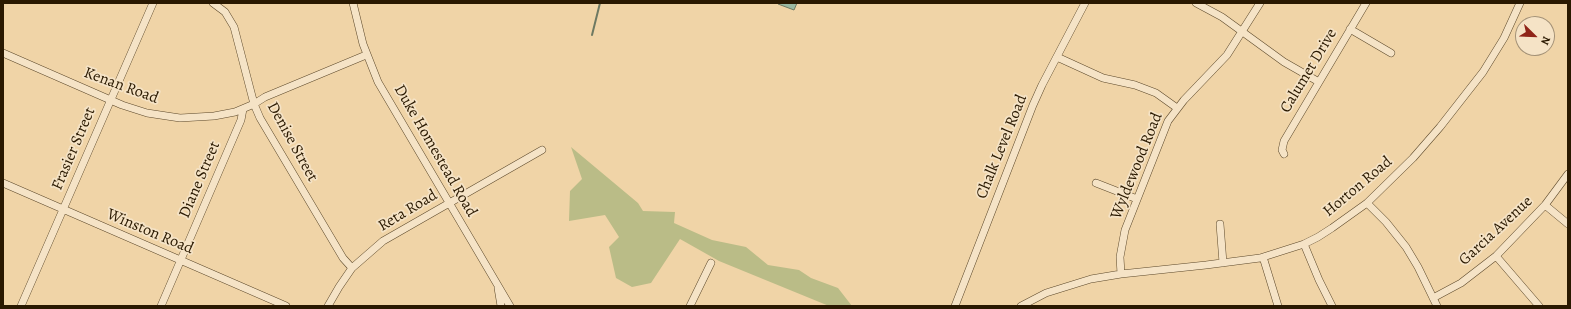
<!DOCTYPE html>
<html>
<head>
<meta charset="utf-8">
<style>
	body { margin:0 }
	#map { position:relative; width:1571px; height:309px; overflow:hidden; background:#f0d4a7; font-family:Alegreya,serif }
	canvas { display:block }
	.frame { position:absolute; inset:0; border:4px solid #2a1901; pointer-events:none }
	.north { position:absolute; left:1515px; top:16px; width:40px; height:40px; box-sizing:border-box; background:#f5e3c6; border:1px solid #a49277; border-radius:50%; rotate:113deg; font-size:11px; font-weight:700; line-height:16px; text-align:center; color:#2a1901 }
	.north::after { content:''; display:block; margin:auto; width:14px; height:18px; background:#8f2418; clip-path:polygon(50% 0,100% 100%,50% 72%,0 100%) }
</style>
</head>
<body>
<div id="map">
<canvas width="1571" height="309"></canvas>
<div class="frame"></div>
<div class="north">N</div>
</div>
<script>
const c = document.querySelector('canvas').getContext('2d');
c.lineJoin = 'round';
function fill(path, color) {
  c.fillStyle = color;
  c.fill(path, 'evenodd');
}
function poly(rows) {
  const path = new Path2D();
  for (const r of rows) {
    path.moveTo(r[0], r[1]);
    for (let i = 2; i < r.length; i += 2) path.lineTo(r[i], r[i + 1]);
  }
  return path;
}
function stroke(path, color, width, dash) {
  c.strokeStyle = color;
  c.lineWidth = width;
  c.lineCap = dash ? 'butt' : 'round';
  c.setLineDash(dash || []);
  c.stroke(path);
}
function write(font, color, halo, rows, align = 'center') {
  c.font = font + ' Alegreya,serif';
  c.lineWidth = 3.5;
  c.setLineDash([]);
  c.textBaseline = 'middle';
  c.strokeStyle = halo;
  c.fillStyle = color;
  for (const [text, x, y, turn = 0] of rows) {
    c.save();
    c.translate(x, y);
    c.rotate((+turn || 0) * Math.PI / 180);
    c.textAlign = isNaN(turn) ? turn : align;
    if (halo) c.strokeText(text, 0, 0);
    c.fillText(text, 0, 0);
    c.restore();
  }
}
fill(poly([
	[571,147,638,203,643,211,675,212,674,223,712,240,746,247,768,265,799,270,811,278,838,288,852,306,829,306,719,261,680,239,651,283,632,287,616,278,609,247,619,237,605,215,569,221,570,191,582,179]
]), '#babc87');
const water = poly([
	[779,3,797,3,794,10,778,4,779,3]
]);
fill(water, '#9bb9a2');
stroke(water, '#6e7962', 1);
stroke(poly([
	[592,35,600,3]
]), '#6e7962', 2);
const minor = poly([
	[213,3,225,12,234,27,254,104,260,118,343,258,352,268],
	[353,3,363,44,378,82,510,306],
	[1196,3,1222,17,1284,62,1319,82],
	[1350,29,1391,53],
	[3,53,122,105,147,113,180,118,214,116,235,112,254,104,265,97,366,55],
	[1057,57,1103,78,1135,85,1156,93,1177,108],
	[1284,154,1282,150,1284,141,1366,3],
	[3,183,286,306],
	[1096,183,1137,199],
	[1367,203,1386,222,1406,247,1418,267,1437,306],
	[1545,205,1568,224],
	[1220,224,1223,263],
	[1304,244,1319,280,1332,306],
	[1496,256,1539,306],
	[1263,257,1278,306],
	[1121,274,1120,257,1125,230,1168,121,1184,100,1227,55,1260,3],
	[498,288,501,306],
	[1433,298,1461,283,1496,256,1545,205,1568,174],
	[21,306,153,3],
	[161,306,241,120,243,109],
	[328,306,339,287,352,268,383,241,542,150],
	[690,306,711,263],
	[955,306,1033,105,1042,85,1085,3],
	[1021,306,1046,293,1091,279,1121,274,1206,265,1260,258,1304,244,1318,237,1332,228,1367,203,1413,158,1440,127,1483,72,1504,38,1520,3]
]);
stroke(minor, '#5c482a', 8);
stroke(minor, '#f5e3c6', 7);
write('16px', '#2a1901', '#f5e3c6', [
	["Calumet Drive",1309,71,-59],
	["Kenan Road",121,86,20],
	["Denise Street",292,142,61],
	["Chalk Level Road",1002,147,-68],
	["Frasier Street",74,149,-67],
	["Duke Homestead Road",435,151,60],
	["Wyldewood Road",1137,166,-68],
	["Diane Street",200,180,-67],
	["Horton Road",1358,187,-40],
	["Reta Road",408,211,-31],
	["Garcia Avenue",1496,231,-43],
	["Winston Road",150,232,23]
]);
</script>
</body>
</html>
